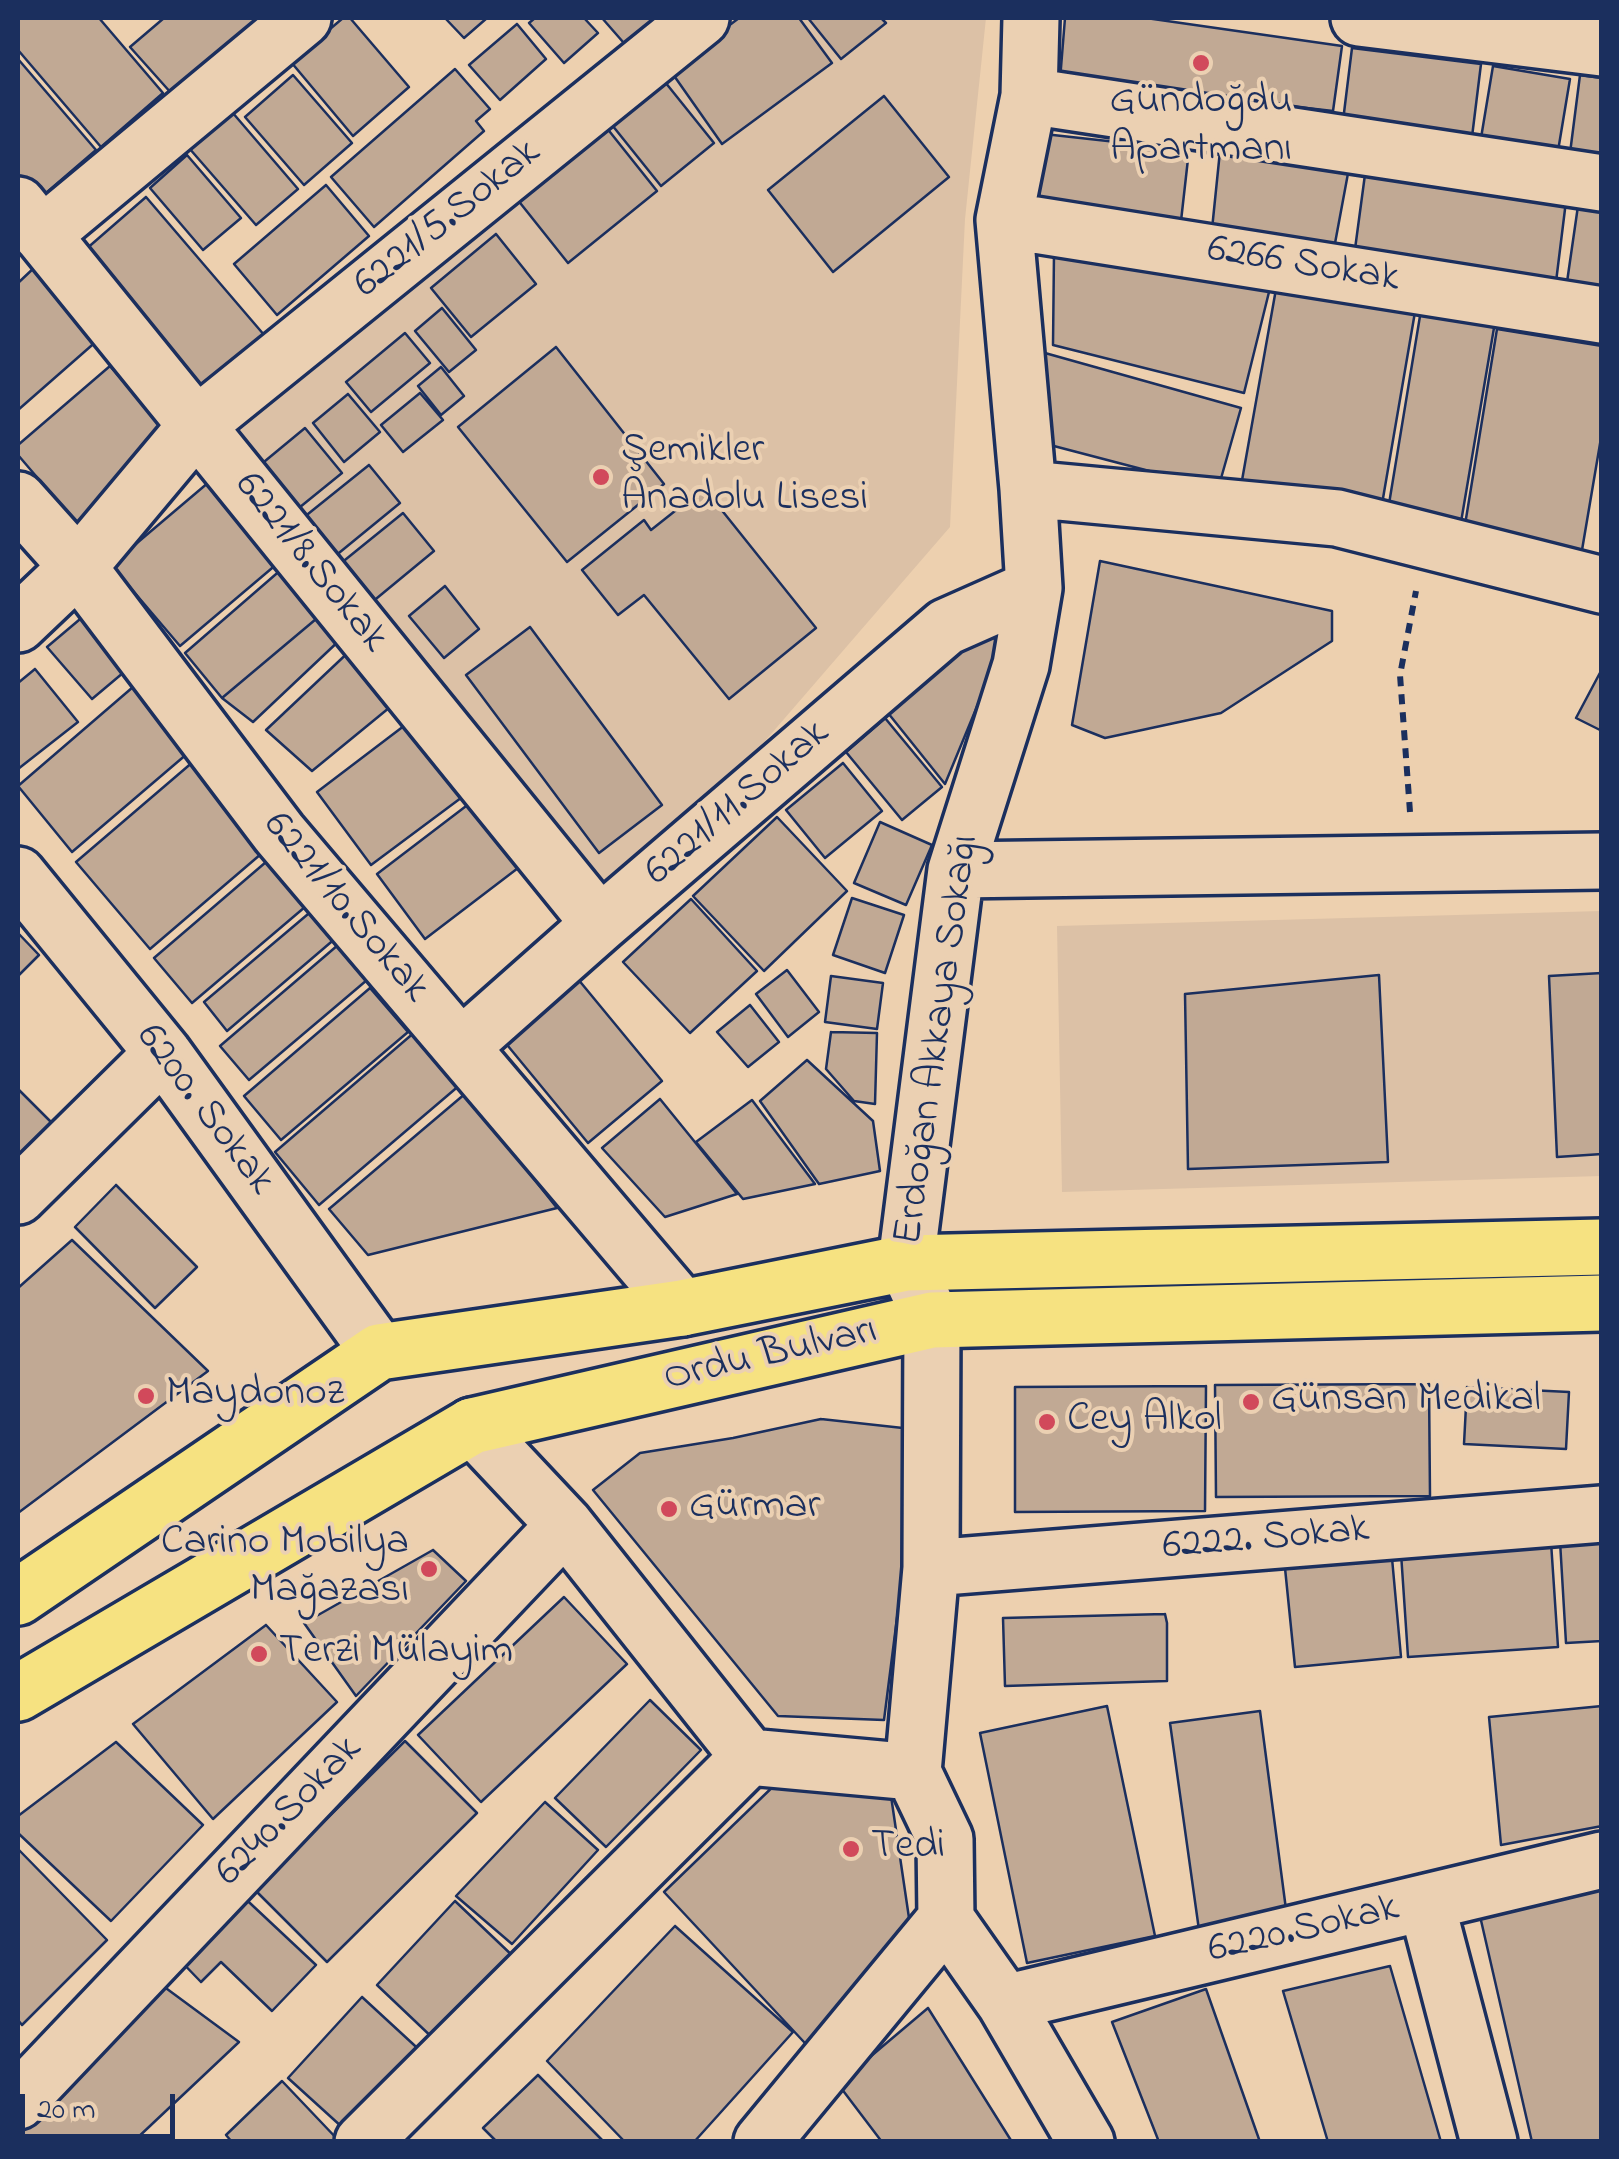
<!DOCTYPE html>
<html>
<head>
<meta charset="utf-8">
<style>
	body { margin:0 }
	#map { position:relative; width:1619px; height:2159px; overflow:hidden; background:#edd0af; font-family:"Indie Flower",sans-serif }
	canvas { display:block }
	.frame { position:absolute; inset:0; border:20px solid #1b2f5e; pointer-events:none }
	.scale { position:absolute; left:20px; top:2094px; width:155px; height:45px; box-sizing:border-box; border:5px solid #1b2f5e; border-top:0; padding-left:12px; font-size:30px; line-height:35px; white-space:nowrap; color:#1b2f5e; -webkit-text-stroke:8px #ebd0b2; paint-order:stroke }
</style>
</head>
<body>
<div id="map">
<canvas width="1619" height="2159"></canvas>
<div class="frame"></div>
<div class="scale">20 m</div>
</div>
<script>
const c = document.querySelector('canvas').getContext('2d');
c.lineJoin = 'round';
function fill(path, color) {
  c.fillStyle = color;
  c.fill(path, 'evenodd');
}
function poly(rows) {
  const path = new Path2D();
  for (const r of rows) {
    path.moveTo(r[0], r[1]);
    for (let i = 2; i < r.length; i += 2) path.lineTo(r[i], r[i + 1]);
  }
  return path;
}
function stroke(path, color, width, dash) {
  c.strokeStyle = color;
  c.lineWidth = width;
  c.lineCap = dash ? 'butt' : 'round';
  c.setLineDash(dash || []);
  c.stroke(path);
}
function write(font, color, halo, rows, align = 'center') {
  c.font = font + ' "Indie Flower",sans-serif';
  c.lineWidth = 8;
  c.setLineDash([]);
  c.textBaseline = 'middle';
  c.strokeStyle = halo;
  c.fillStyle = color;
  for (const [text, x, y, turn = 0] of rows) {
    c.save();
    c.translate(x, y);
    c.rotate((+turn || 0) * Math.PI / 180);
    c.textAlign = isNaN(turn) ? turn : align;
    if (halo) c.strokeText(text, 0, 0);
    c.fillText(text, 0, 0);
    c.restore();
  }
}
fill(poly([
	[718,18,986,18,965,219,950,527,612,918,209,428],
	[1601,911,1601,1176,1062,1192,1057,926]
]), '#dcc1a6');
const building = poly([
	[18,18,99,18,163,93,101,147,18,50,18,18],
	[164,18,261,18,172,94,130,47,164,18],
	[343,18,350,18,409,87,353,136,291,62,343,18],
	[445,18,487,18,464,38,445,18],
	[535,18,584,18,598,33,564,63,529,23,535,18],
	[602,18,667,18,630,50,602,18],
	[739,18,799,18,832,63,722,144,670,70,739,18],
	[808,18,881,18,886,23,841,59,808,18],
	[1065,18,1146,18,1342,46,1333,111,1060,80,1065,18],
	[517,24,546,59,500,100,469,65,517,24],
	[1352,48,1481,64,1471,145,1342,129,1352,48],
	[18,59,96,150,39,199,18,174,18,59],
	[1493,66,1570,79,1557,157,1480,144,1493,66],
	[455,69,490,109,476,121,484,131,374,227,331,177,455,69],
	[293,75,352,143,304,185,245,117,293,75],
	[1580,75,1602,78,1602,164,1569,161,1580,75],
	[661,77,714,143,661,186,608,120,661,77],
	[884,96,949,177,833,272,768,190,884,96],
	[232,112,298,189,256,225,189,148,232,112],
	[602,122,657,191,568,263,513,194,602,122],
	[1044,134,1189,150,1181,221,1038,211,1044,134],
	[1220,151,1349,168,1333,254,1211,239,1220,151],
	[187,155,241,218,203,250,150,188,187,155],
	[1366,167,1567,193,1555,290,1353,264,1366,167],
	[326,185,369,236,277,315,234,264,326,185],
	[146,197,271,343,203,403,77,257,146,197],
	[1579,199,1602,202,1602,294,1566,289,1579,199],
	[496,234,536,284,471,337,431,288,496,234],
	[1054,253,1271,284,1244,393,1053,345,1054,253],
	[36,266,99,339,18,410,18,283,36,266],
	[1276,289,1415,312,1381,510,1241,486,1276,289],
	[442,308,476,350,449,372,415,331,442,308],
	[1421,310,1495,322,1460,528,1387,516,1421,310],
	[1497,329,1602,346,1602,432,1581,556,1463,537,1497,329],
	[405,333,430,363,371,412,346,382,405,333],
	[556,347,664,484,567,562,458,427,556,347],
	[1045,353,1241,408,1218,489,1050,445,1045,353],
	[110,366,173,439,76,523,18,455,18,445,110,366],
	[441,367,464,396,441,415,418,386,441,367],
	[420,393,443,420,403,452,381,425,420,393],
	[348,394,380,432,344,462,313,423,348,394],
	[305,428,342,473,289,516,253,471,305,428],
	[369,465,400,503,334,557,303,518,369,465],
	[209,482,278,563,180,646,111,565,209,482],
	[704,488,816,628,729,699,644,595,618,615,582,570,644,520,651,530,704,488],
	[403,513,434,551,371,603,340,564,403,513],
	[1100,561,1332,611,1332,641,1221,713,1105,738,1072,725,1100,561],
	[283,568,322,614,222,698,185,653,283,568],
	[445,586,479,629,444,658,409,616,445,586],
	[92,609,136,662,92,699,47,647,92,609],
	[322,614,343,637,253,722,222,698,322,614],
	[530,627,662,805,599,853,466,675,530,627],
	[984,628,1002,646,945,784,884,708,984,628],
	[355,646,395,703,312,771,266,730,355,646],
	[35,669,78,722,18,769,18,683,35,669],
	[1602,669,1602,731,1576,718,1602,669],
	[133,687,188,753,72,852,18,786,133,687],
	[417,716,473,789,371,865,317,792,417,716],
	[885,718,942,787,902,820,846,752,885,718],
	[194,761,268,848,150,949,76,862,194,761],
	[843,763,882,811,825,858,786,810,843,763],
	[474,800,522,865,425,939,377,874,474,800],
	[777,817,847,891,764,971,693,896,777,817],
	[880,822,932,845,906,905,854,883,880,822],
	[273,856,312,901,192,1003,154,958,273,856],
	[852,898,904,915,885,973,833,955,852,898],
	[691,899,757,971,690,1033,623,962,691,899],
	[314,909,337,937,227,1031,204,1002,314,909],
	[18,933,39,955,18,976,18,933],
	[338,945,367,980,249,1080,220,1046,338,945],
	[568,967,662,1081,588,1143,494,1029,568,967],
	[787,970,819,1012,788,1037,756,994,787,970],
	[1602,973,1602,1154,1557,1157,1549,976,1602,973],
	[1379,975,1388,1162,1188,1169,1185,994,1379,975],
	[831,976,883,983,877,1029,825,1022,831,976],
	[370,988,408,1032,281,1140,244,1096,370,988],
	[750,1005,779,1042,748,1067,717,1032,750,1005],
	[416,1031,461,1084,319,1205,275,1152,416,1031],
	[831,1032,877,1033,875,1104,854,1101,826,1069,831,1032],
	[807,1060,873,1121,880,1171,819,1184,760,1101,807,1060],
	[18,1089,59,1130,18,1171,18,1089],
	[466,1093,557,1208,368,1255,329,1209,466,1093],
	[660,1099,737,1194,665,1217,602,1148,660,1099],
	[752,1100,815,1184,743,1199,696,1142,752,1100],
	[116,1185,197,1267,155,1308,75,1227,116,1185],
	[72,1240,208,1371,18,1513,18,1288,72,1240],
	[1429,1384,1430,1496,1216,1497,1215,1385,1429,1384],
	[1206,1386,1205,1511,1015,1512,1015,1387,1206,1386],
	[1467,1387,1569,1392,1566,1449,1464,1444,1467,1387],
	[821,1419,921,1430,884,1720,778,1716,593,1490,640,1453,733,1438,821,1419],
	[1602,1538,1602,1641,1566,1643,1560,1541,1602,1538],
	[1551,1542,1558,1647,1408,1657,1401,1553,1551,1542],
	[433,1550,466,1581,356,1696,304,1623,433,1550],
	[1392,1558,1401,1657,1295,1667,1285,1568,1392,1558],
	[564,1597,627,1664,481,1802,418,1735,564,1597],
	[1165,1614,1167,1623,1167,1681,1005,1686,1003,1618,1165,1614],
	[266,1625,337,1702,213,1819,133,1724,266,1625],
	[650,1700,701,1750,606,1847,555,1798,650,1700],
	[1107,1706,1155,1936,1027,1963,980,1733,1107,1706],
	[1602,1706,1602,1826,1501,1845,1489,1717,1602,1706],
	[1260,1711,1287,1917,1199,1930,1170,1723,1260,1711],
	[405,1741,477,1813,327,1962,255,1890,405,1741],
	[116,1742,203,1825,111,1921,18,1833,18,1816,116,1742],
	[784,1776,891,1796,913,1945,817,2056,664,1892,784,1776],
	[545,1802,598,1850,512,1944,456,1896,545,1802],
	[18,1849,107,1940,22,2025,18,2020,18,1849],
	[1602,1886,1602,2142,1532,2142,1480,1916,1602,1886],
	[236,1890,316,1965,272,2011,221,1962,201,1982,174,1954,236,1890],
	[455,1901,516,1959,437,2042,377,1985,455,1901],
	[675,1926,793,2032,694,2142,625,2142,547,2061,675,1926],
	[1390,1966,1441,2142,1328,2142,1283,1991,1390,1966],
	[159,1983,239,2042,133,2142,18,2142,18,2120,159,1983],
	[1206,1989,1260,2142,1159,2142,1112,2022,1206,1989],
	[362,1997,426,2056,353,2137,288,2078,362,1997],
	[928,2008,1012,2142,882,2142,838,2084,928,2008],
	[538,2075,604,2142,497,2142,483,2128,538,2075],
	[282,2081,340,2142,232,2142,226,2135,282,2081]
]);
fill(building, '#c1a994');
stroke(building, '#1b2f5e', 2.5);
const minor = poly([
	[1031,18,1029,96,1004,220,1028,489,1034,588,1021,665,956,870,906,1263,932,1320,931,1568,913,1772,945,1839,946,1919,1005,2003,1086,2142],
	[1359,18,1602,48],
	[1029,96,1602,183],
	[18,205,600,924],
	[1004,220,1602,315],
	[42,235,303,18],
	[1028,489,1337,518,1602,585],
	[18,500,78,567,279,833,682,1308],
	[18,624,78,567,197,425,701,18],
	[956,870,1602,861],
	[18,875,163,1053,379,1352],
	[461,1047,600,924,946,627,1034,588],
	[18,1196,163,1053],
	[472,1426,565,1525,749,1757,913,1772],
	[931,1568,1602,1514],
	[1426,1902,1489,2142],
	[1005,2003,1602,1860],
	[18,2101,565,1525],
	[363,2142,749,1757],
	[762,2142,946,1919]
]);
const major = poly([
	[18,1597,379,1352,682,1308,906,1263,1602,1247],
	[18,1693,472,1426,932,1320,1602,1303]
]);
stroke(minor, '#1b2f5e', 62);
stroke(major, '#1b2f5e', 62);
stroke(poly([
	[1410,812,1400,675,1416,591]
]), '#1b2f5e', 6, [10, 8]);
stroke(minor, '#ebd0b2', 55);
stroke(major, '#f6e281', 55);
for (const [x, y, r, color] of [
	[1201,63,10,"#d1495b"],
	[601,477,10,"#d1495b"],
	[146,1396,10,"#d1495b"],
	[1251,1402,10,"#d1495b"],
	[1047,1422,10,"#d1495b"],
	[669,1509,10,"#d1495b"],
	[429,1569,10,"#d1495b"],
	[259,1654,10,"#d1495b"],
	[851,1849,10,"#d1495b"]
]) {
  const dot = new Path2D();
  dot.arc(x, y, r, 0, 2 * Math.PI);
  c.fillStyle = color;
  c.fill(dot);
  stroke(dot, '#ebd0b2', 4);
}
write('42px', '#1b2f5e', '#ebd0b2', [
	["Gündoğdu",1201,104,"center"],
	["Apartmanı",1201,152,"center"],
	["Şemikler",621,453],
	["Anadolu Lisesi",621,501],
	["Maydonoz",166,1396],
	["Günsan Medikal",1271,1402],
	["Cey Alkol",1067,1422],
	["Gürmar",689,1509],
	["Carino Mobilya",409,1545,"right"],
	["Mağazası",409,1593,"right"],
	["Terzi Mülayim",279,1654],
	["Tedi",871,1849]
], 'left');
write('42px', '#1b2f5e', '#ebd0b2', [
	["6221/5.Sokak",449,221,-39],
	["6266 Sokak",1303,267,9],
	["6221/8.Sokak",309,564,51],
	["6221/11.Sokak",739,805,-41],
	["6221/10.Sokak",344,909,50],
	["Erdoğan Akkaya Sokağı",940,1040,-82],
	["6200. Sokak",203,1111,53],
	["Ordu Bulvarı",771,1357,-13],
	["6222. Sokak",1266,1541,-5],
	["6240.Sokak",291,1813,-46],
	["6220.Sokak",1304,1932,-13]
]);
</script>
</body>
</html>
